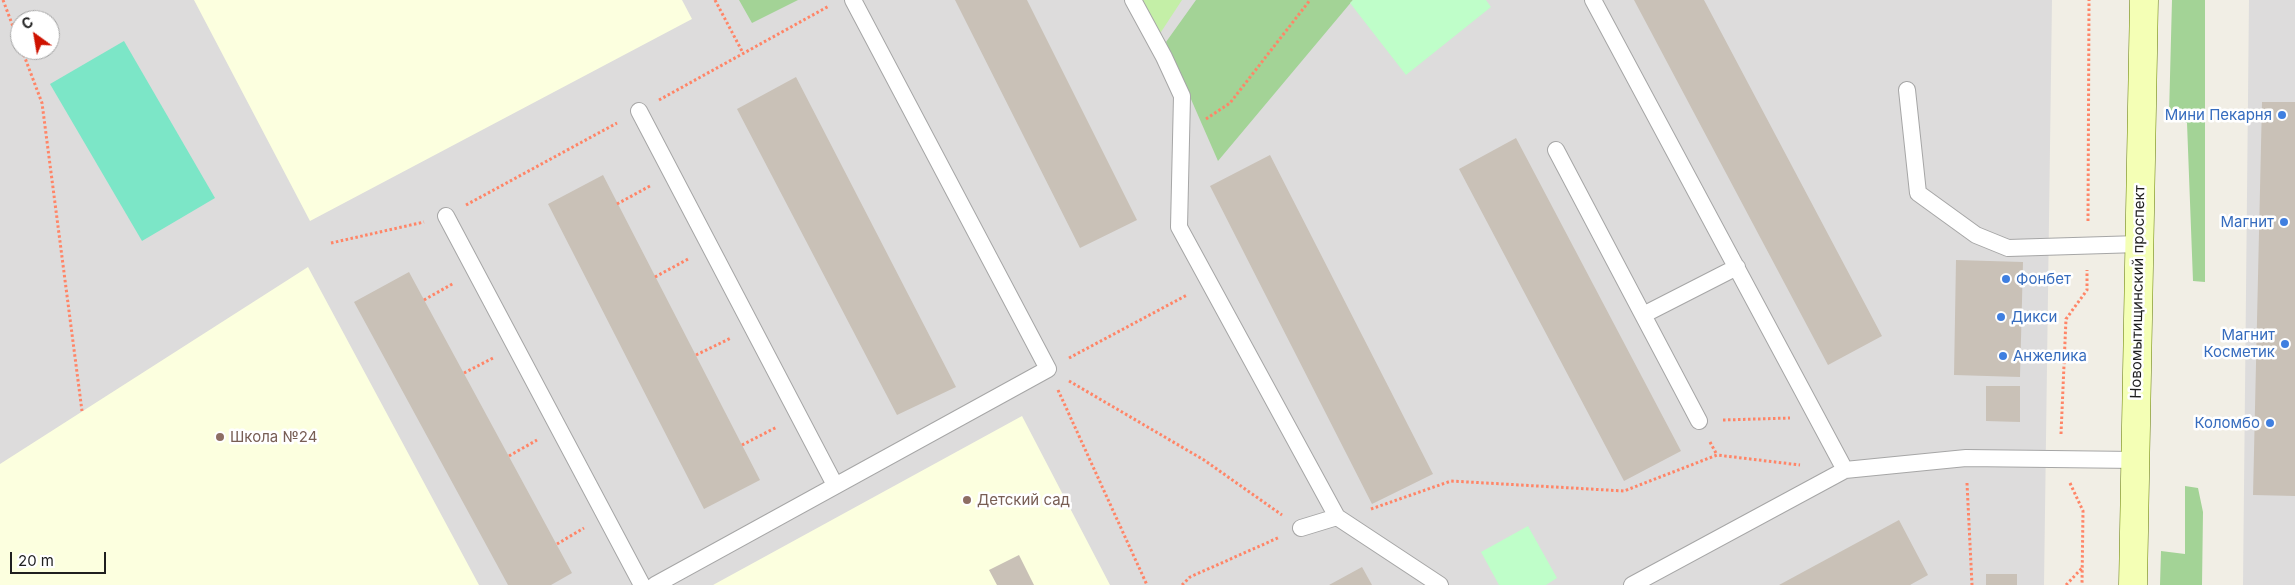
<!DOCTYPE html>
<html>
<head>
<meta charset="utf-8">
<style>
	body { margin:0 }
	#map { position:relative; width:2295px; height:585px; overflow:hidden; background:#f1eee5; font-family:Inter,sans-serif }
	canvas { display:block }
	.north { position:absolute; left:10px; top:10px; width:50px; height:50px; box-sizing:border-box; background:#fff; border:1px solid #a5a5a5; border-radius:50%; rotate:328deg; font-size:14px; font-weight:700; line-height:20px; text-align:center; color:#1f1f1f }
	.north::after { content:''; display:block; margin:auto; width:18px; height:22px; background:#ce1200; clip-path:polygon(50% 0,100% 100%,50% 72%,0 100%) }
	.scale { position:absolute; left:10px; top:552px; width:96px; height:22px; box-sizing:border-box; border:2px solid #1f1f1f; border-top:0; padding-left:6px; font-size:15px; line-height:18px; white-space:nowrap; color:#1f1f1f; -webkit-text-stroke:4px #fff; paint-order:stroke }
</style>
</head>
<body>
<div id="map">
<canvas width="2295" height="585"></canvas>
<div class="north">С</div>
<div class="scale">20 m</div>
</div>
<script>
const c = document.querySelector('canvas').getContext('2d');
c.lineJoin = 'round';
function fill(path, color) {
  c.fillStyle = color;
  c.fill(path, 'evenodd');
}
function poly(rows) {
  const path = new Path2D();
  for (const r of rows) {
    path.moveTo(r[0], r[1]);
    for (let i = 2; i < r.length; i += 2) path.lineTo(r[i], r[i + 1]);
  }
  return path;
}
function stroke(path, color, width, dash) {
  c.strokeStyle = color;
  c.lineWidth = width;
  c.lineCap = dash ? 'butt' : 'round';
  c.setLineDash(dash || []);
  c.stroke(path);
}
function write(font, color, halo, rows, align = 'center') {
  c.font = font + ' Inter,sans-serif';
  c.lineWidth = 5;
  c.setLineDash([]);
  c.textBaseline = 'middle';
  c.strokeStyle = halo;
  c.fillStyle = color;
  for (const [text, x, y, turn = 0] of rows) {
    c.save();
    c.translate(x, y);
    c.rotate((+turn || 0) * Math.PI / 180);
    c.textAlign = isNaN(turn) ? turn : align;
    if (halo) c.strokeText(text, 0, 0);
    c.fillText(text, 0, 0);
    c.restore();
  }
}
fill(poly([
	[0,0,2052,0,2044,585,0,585],
	[20,20,50,20,50,50,20,50],
	[2249,0,2295,0,2295,585,2243,585]
]), '#dddcdc');
fill(poly([
	[194,0,682,0,692,19,310,221],
	[308,267,479,585,0,585,0,464],
	[1022,416,1110,585,713,585]
]), '#fcffdf');
fill(poly([
	[1140,0,1182,0,1159,35]
]), '#c4efa7');
fill(poly([
	[739,0,798,0,752,23],
	[1196,0,1353,0,1218,161,1166,42],
	[2172,0,2205,0,2205,282,2193,281,2187,123,2169,115],
	[2185,486,2198,488,2203,512,2202,585,2160,585,2161,551,2185,554]
]), '#a3d396');
fill(poly([
	[1353,0,1486,0,1491,7,1406,75,1350,3],
	[1528,526,1557,578,1546,585,1499,585,1481,552]
]), '#bffec9');
fill(poly([
	[124,41,215,198,142,241,50,84]
]), '#7ce6c7');
fill(poly([
	[955,0,1027,0,1137,220,1080,248],
	[1634,0,1704,0,1882,336,1828,365],
	[796,77,956,387,897,415,737,109],
	[2262,102,2295,102,2295,496,2253,495],
	[1516,138,1681,451,1624,481,1459,169],
	[1270,155,1433,474,1372,504,1210,186],
	[603,175,760,480,704,509,548,204],
	[1956,260,2023,262,2020,377,1954,375],
	[409,272,572,573,551,585,508,585,354,302],
	[1986,386,2020,386,2020,422,1986,421],
	[1899,520,1928,575,1910,585,1779,585],
	[1019,555,1034,585,997,585,989,570],
	[1362,567,1372,585,1329,585],
	[1986,574,2017,574,2017,585,1986,585]
]), '#c9c1b7');
const service = poly([
	[1133,0,1164,57,1182,96,1179,227,1337,517,1440,585],
	[1593,0,1845,470],
	[1907,90,1918,193,1976,235,2008,248,2139,244],
	[639,111,835,485],
	[1556,150,1643,315],
	[446,216,642,585],
	[1699,421,1643,315,1737,267],
	[1301,528,1337,517],
	[655,585,1048,369,853,0],
	[1632,585,1845,470,1966,458,2136,460]
]);
const secondary = poly([
	[2133,585,2144,0]
]);
stroke(service, '#a6a6a6', 18);
stroke(secondary, '#647c00', 29);
stroke(poly([
	[3,0,20,45],
	[715,0,743,53],
	[22,50,42,103,82,411],
	[659,100,829,6],
	[1206,119,1230,103,1310,0],
	[617,204,650,186],
	[466,205,617,123],
	[2088,221,2089,0],
	[331,243,424,222],
	[655,277,690,258],
	[424,300,454,283],
	[696,355,731,338],
	[1069,358,1187,295],
	[464,373,495,357],
	[1069,381,1204,460,1282,515],
	[1058,390,1147,585],
	[1723,420,1790,418],
	[2061,434,2066,319,2087,290,2087,270],
	[1710,442,1717,455],
	[742,445,777,427],
	[509,456,537,440],
	[1967,483,1972,585],
	[2070,483,2083,511,2082,585],
	[1371,509,1451,481,1624,491,1717,455,1800,465],
	[557,544,584,528],
	[1182,585,1190,577,1280,537],
	[2066,585,2083,567]
]), '#ff8567', 3, [2.5, 2.5]);
stroke(service, '#fff', 16);
stroke(secondary, '#f4ffb5', 28);
for (const [x, y, r, color] of [
	[2282,115,5,"#3f7fe0"],
	[2284,222,5,"#3f7fe0"],
	[2006,279,5,"#3f7fe0"],
	[2001,317,5,"#3f7fe0"],
	[2285,344,5,"#3f7fe0"],
	[2003,356,5,"#3f7fe0"],
	[2270,423,5,"#3f7fe0"],
	[220,437,5,"#8d6e63"],
	[967,500,5,"#8d6e63"]
]) {
  const dot = new Path2D();
  dot.arc(x, y, r, 0, 2 * Math.PI);
  c.fillStyle = color;
  c.fill(dot);
  stroke(dot, '#fff', 2);
}
write('15px', '#366cbe', '#fff', [
	["Мини Пекарня",2272,115],
	["Магнит",2274,222],
	["Фонбет",2016,279,"left"],
	["Дикси",2011,317,"left"],
	["Магнит",2275,335],
	["Косметик",2275,352],
	["Анжелика",2013,356,"left"],
	["Коломбо",2260,423]
], 'right');
write('15px', '#1f1f1f', '#fff', [
	["Новомытищинский проспект",2138,292,-89]
]);
write('15px', '#785e54', '#fff', [
	["Школа №24",230,437],
	["Детский сад",977,500]
], 'left');
</script>
</body>
</html>
